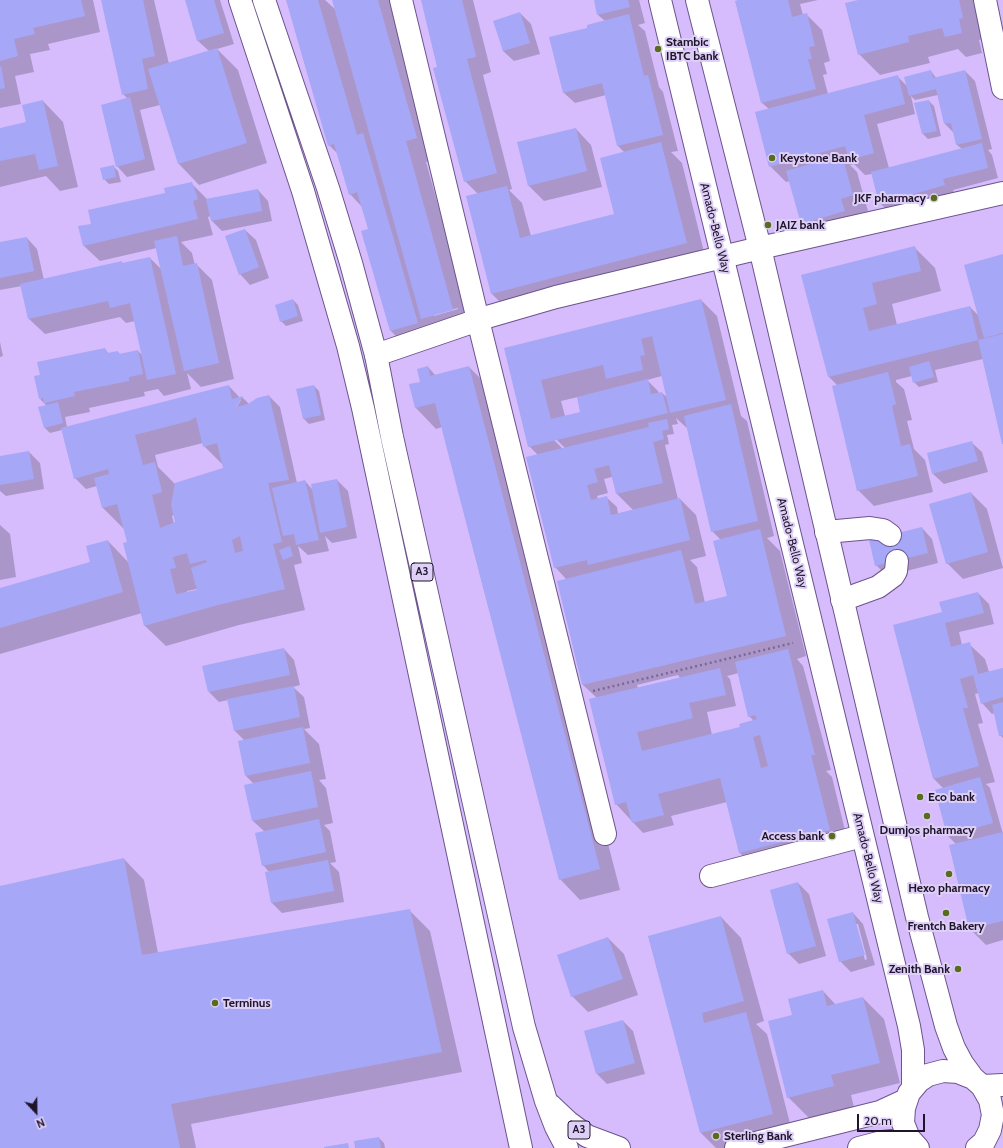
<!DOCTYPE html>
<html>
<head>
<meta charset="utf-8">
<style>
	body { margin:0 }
	#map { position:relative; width:1003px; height:1148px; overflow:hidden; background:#d6bcfc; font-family:Cabin,sans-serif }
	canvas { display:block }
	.north { position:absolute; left:16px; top:1092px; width:40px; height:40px; -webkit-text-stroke:3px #decff6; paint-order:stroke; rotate:158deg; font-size:11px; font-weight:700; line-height:16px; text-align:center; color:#1e142b }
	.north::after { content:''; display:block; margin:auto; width:14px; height:18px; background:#1e142b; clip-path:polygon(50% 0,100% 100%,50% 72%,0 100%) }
	.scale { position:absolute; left:857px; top:1114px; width:68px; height:18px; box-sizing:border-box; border:2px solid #1e142b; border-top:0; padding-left:5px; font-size:12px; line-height:14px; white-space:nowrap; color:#1e142b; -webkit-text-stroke:3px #decff6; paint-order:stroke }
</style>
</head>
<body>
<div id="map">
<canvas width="1003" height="1148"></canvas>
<div class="north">N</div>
<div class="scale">20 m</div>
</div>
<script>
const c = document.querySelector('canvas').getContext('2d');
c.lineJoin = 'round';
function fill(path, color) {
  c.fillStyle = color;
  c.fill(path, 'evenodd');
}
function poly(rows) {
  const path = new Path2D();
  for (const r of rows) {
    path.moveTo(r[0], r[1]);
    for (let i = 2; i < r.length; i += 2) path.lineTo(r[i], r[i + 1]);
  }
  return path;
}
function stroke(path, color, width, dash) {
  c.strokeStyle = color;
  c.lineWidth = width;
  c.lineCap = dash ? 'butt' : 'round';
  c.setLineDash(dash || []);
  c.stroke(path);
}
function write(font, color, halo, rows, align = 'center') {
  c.font = font + ' Cabin,sans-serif';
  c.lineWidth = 4;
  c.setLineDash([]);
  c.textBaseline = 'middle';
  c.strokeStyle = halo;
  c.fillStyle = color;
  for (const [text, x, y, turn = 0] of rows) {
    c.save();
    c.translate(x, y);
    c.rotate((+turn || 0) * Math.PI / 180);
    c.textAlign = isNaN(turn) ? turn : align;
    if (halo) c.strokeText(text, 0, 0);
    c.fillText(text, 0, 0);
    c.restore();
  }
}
fill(poly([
	[0,0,93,0,100,32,48,44,50,50,30,54,34,72,15,76,21,104,0,108],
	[102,0,154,0,169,64,209,51,198,41,186,0,220,0,234,44,217,49,238,70,267,163,199,185,179,164,160,105,140,110,155,170,127,177,117,166,128,99,123,94],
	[287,0,325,0,336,10,333,0,393,0,437,159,426,162,473,330,411,352,391,331,362,232,369,229,363,208,350,194,339,155,329,145],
	[458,308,458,309,434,316,434,314],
	[422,0,473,0,491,72,483,75,512,189,509,190,522,203,531,236,616,215,624,152,618,146,606,95,575,103,564,93,550,38,587,29,605,21,598,15,595,0,639,0,645,23,638,25,645,31,659,87,663,92,678,151,671,152,682,163,707,264,507,309,491,293,478,194,465,181],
	[740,0,818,0,800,4,803,15,806,14,822,30,830,61,824,63,827,74,823,75,828,94,897,76,907,86,931,71,936,78,965,71,975,81,992,149,988,150,992,155,998,178,953,190,955,196,891,214,880,203,872,174,865,175,854,164,850,165,857,172,868,211,857,214,860,227,818,239,802,223,790,181,786,182,770,166,769,109,762,103],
	[938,95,945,124,954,133,957,145,962,149,889,168,877,124,915,114,911,96,915,100],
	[862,0,974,0,983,39,979,40,982,53,966,57,958,49,928,57,930,63,880,75,859,54],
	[520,13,531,24,540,54,514,61,503,51,495,21],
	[43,101,63,122,78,187,60,191,46,176,0,187,0,129,27,123],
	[929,101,934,106,941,136,928,139,923,134],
	[576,129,591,145,602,187,544,201,528,185],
	[113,166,118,171,121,182,109,184,104,179],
	[191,183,207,199,258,190,268,201,272,221,222,231,211,220,211,216,208,217,213,235,181,242,192,253,195,265,196,264,212,280,234,379,201,387,187,373,191,389,164,396,158,389,144,392,145,396,89,408,90,412,65,417,67,427,229,386,240,398,242,397,250,405,269,396,280,407,297,483,305,481,312,489,337,480,348,491,357,538,332,543,325,536,329,551,308,555,298,546,302,563,294,565,305,610,239,625,166,646,145,626,142,613,0,654,0,589,91,562,108,541,129,563,128,543,124,529,103,508,97,486,86,489,75,478,62,430,50,433,45,428,47,406,40,399,105,349,109,354,118,352,121,355,138,351,143,356,135,321,126,323,120,317,45,334,29,319,22,286,0,290,0,243,27,238,37,249,44,280,121,262,123,264,150,258,162,270,157,248,100,261,84,246,92,225],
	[239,399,241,400,236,408,234,408],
	[203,443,204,446,224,466,223,469,175,484,158,467,155,455],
	[174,515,176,523,174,524,172,516],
	[197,589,198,590,187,593,187,591],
	[245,230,256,240,269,278,250,285,240,274],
	[914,247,935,268,941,291,892,304,897,325,970,307,979,316,1003,255,1003,443,983,359,935,370,938,382,919,387,914,382,912,376,896,380,896,382,904,389,912,420,907,421,914,449,925,460,933,492,874,506,858,490,838,386,829,377,803,275],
	[293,300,298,305,303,321,286,326,281,321],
	[701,300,717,316,741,416,747,421,774,536,767,538,780,551,806,656,797,659,803,666,831,770,826,771,832,777,850,851,761,874,740,853,727,802,671,816,674,825,643,833,616,804,597,698,583,685,566,579,555,567,538,455,529,446,505,349],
	[662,376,668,398,662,393,659,394,658,391,647,380],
	[578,397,582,413,565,416,561,401],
	[676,418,688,429,712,531,721,540,728,597,705,603,697,567,690,560,706,556,696,515,680,499,678,499,665,445,669,444,667,435,674,434,672,425,678,424],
	[553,436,566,449,563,449,551,437],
	[612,477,617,494,633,510,618,514,617,507,606,497,598,499,597,496,608,493,604,479],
	[739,673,749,716,754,721,741,728,712,735,707,712,736,706,730,679,727,676],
	[678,675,680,678,638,688,637,685],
	[0,342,3,356,0,357],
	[428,367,436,376,469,367,490,388,620,890,580,900,560,879,442,427,436,429,416,408,421,382],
	[314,386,319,391,325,420,309,424,304,419],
	[971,442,982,452,988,472,944,484,933,474],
	[29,452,40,463,44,489,6,496,0,491,0,457],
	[971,493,987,509,1003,568,963,579,947,563],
	[0,525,10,534,16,577,0,580],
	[922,528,932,539,938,563,887,576,876,565],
	[978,593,989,604,994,624,959,632,962,645,969,644,985,659,989,672,1003,669,1003,738,1000,735,995,713,992,714,982,703,979,693,975,694,983,723,978,724,995,782,986,784,990,788,1003,834,1003,940,986,945,970,929,957,845,948,836,936,791,943,788,934,779,943,613],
	[284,649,294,660,300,685,293,687,304,697,310,728,304,729,319,744,326,779,319,780,326,788,333,823,324,825,330,831,336,862,330,863,339,872,344,902,282,913,272,903,270,873,263,865,265,832,253,821,246,786,254,784,246,776,244,740,235,731,228,700,219,702,209,692],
	[124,859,144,880,158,953,409,910,430,931,462,1072,191,1124,196,1148,0,1148,0,887],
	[798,883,809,894,826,956,799,964,788,953],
	[853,913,863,924,875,965,851,972,840,961],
	[855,924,858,924,867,959,865,960],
	[721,917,741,938,764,1021,756,1024,767,1034,793,1135,743,1148,716,1148,701,1133,650,937],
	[608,938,624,954,638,995,588,1012,572,996],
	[823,991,836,1005,863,998,884,1019,900,1083,851,1095,854,1107,809,1118,788,1097,793,1016],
	[623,1021,633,1031,645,1074,607,1084,597,1074,585,1031],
	[379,1138,384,1143,385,1148,356,1148]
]), '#0003');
fill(poly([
	[0,0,81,0,85,16,33,28,35,34,14,39,18,56,0,61],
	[101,0,143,0,155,56,142,59,148,89,122,95],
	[185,0,214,0,224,33,197,41],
	[286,0,318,0,357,135,363,133,418,323,390,331,361,231,368,229,357,192,349,195,334,144,328,146],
	[332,0,378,0,417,138,406,141,453,310,421,319],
	[421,0,462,0,476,56,476,57,467,59,497,173,464,182,433,68,437,67],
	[594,0,628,0,630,7,597,15],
	[738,0,788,0,792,17,807,13,815,46,809,47,812,59,808,59,816,89,761,103,735,1],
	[858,0,959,0,963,18,959,19,962,33,945,37,942,28,908,36,909,42,858,55,845,3],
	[520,12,530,43,503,51,493,21],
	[629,14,644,76,648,75,663,135,617,146,602,83,563,93,549,37,587,28,587,25],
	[217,48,247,143,178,164,148,69],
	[1,66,5,88,0,89,0,67],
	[931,70,933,78,965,70,982,139,956,145,951,123,944,124,936,89,909,96,904,77],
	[898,75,905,104,864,115,874,153,849,160,845,146,769,167,755,112],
	[130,97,145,159,116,167,101,105],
	[43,100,58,166,39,170,35,154,0,161,0,128,26,122,22,105],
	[929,100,937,131,922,134,914,103],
	[576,128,587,171,528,186,517,142],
	[661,142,687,243,491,294,466,196,507,186,520,238,614,214,600,158],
	[982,143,988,168,943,179,945,185,879,204,871,172],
	[842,155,853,195,841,199,845,211,801,224,786,171],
	[114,165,116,177,103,180,100,168],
	[192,182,198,199,193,201,198,219,83,246,78,226,91,224,88,210,165,193,164,188],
	[258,189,262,211,211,221,206,199],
	[245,229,259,267,239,275,225,236],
	[177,236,183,266,197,263,219,363,184,371,154,241],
	[27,237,34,271,0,278,0,242],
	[915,246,921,271,872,283,877,304,863,308,869,331,970,306,978,340,828,377,801,275],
	[1003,254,1003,333,984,338,964,265],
	[150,257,176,374,147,380,130,303,110,308,108,301,28,319,20,284,122,261,122,263],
	[293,299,298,316,280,322,275,305],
	[701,299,726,400,670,413,652,336,641,339,645,355,640,356,643,370,606,379,603,365,541,380,551,419,580,412,577,397,648,379,651,394,662,392,668,413,528,447,504,348],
	[1003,334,1003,444,1002,444,978,340],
	[105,348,107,353,118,351,119,354,138,350,143,374,129,377,129,381,74,392,75,396,44,403,43,398,39,399,34,376,40,375,37,362],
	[929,361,934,377,913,383,909,367],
	[428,366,430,376,469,366,600,869,559,880,435,403,415,408,409,384,420,382,417,369],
	[888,372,896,404,892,406,901,446,910,444,918,476,857,491,832,386],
	[229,385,232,399,243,396,236,407,248,404,257,398,269,395,289,480,268,483,282,542,273,544,285,589,218,605,144,626,123,543,127,542,117,504,102,508,94,478,109,474,108,469,74,479,61,428],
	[196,417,203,447,217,443,223,468,175,483,171,505,175,522,160,528,152,495,162,492,155,462,143,465,135,435,189,421],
	[240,536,243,551,235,553,232,540],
	[187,553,190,564,206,560,207,562,191,568,197,590,176,594,170,569,176,568,173,557],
	[314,385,321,415,303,419,296,389],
	[58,402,63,423,44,428,38,407],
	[731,404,758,521,711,532,684,416],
	[667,419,669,429,662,431,664,439,653,442,663,483,616,494,609,465,594,469,598,482,587,485,591,500,607,496,611,515,680,498,690,540,588,565,587,560,554,568,526,457,649,427,648,423],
	[972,441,978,461,932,474,927,453],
	[29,451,34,479,0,485,0,456],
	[337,479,347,527,320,533,311,484],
	[305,480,319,540,296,545,294,534,283,536,272,488],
	[971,492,988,552,946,564,929,504],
	[922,527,928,553,875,566,869,540],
	[760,529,786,636,582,685,557,581,681,550,695,604,727,596,713,541],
	[108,540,123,592,0,628,0,588,90,562,86,546],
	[290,546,293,556,283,560,279,550],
	[978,592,984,613,945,623,951,647,970,642,978,674,1003,668,1003,697,981,704,973,675,960,679,968,708,963,708,979,766,933,779,893,625,942,612,939,602],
	[284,648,290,675,208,692,202,666],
	[788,649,815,755,811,755,830,830,739,853,720,778,658,794,664,815,632,823,626,802,615,805,589,699,720,668,726,695,689,703,693,718,637,732,642,751,740,727,739,724,757,719,755,715,748,717,735,662],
	[760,735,768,766,761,768,753,737],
	[294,686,300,717,234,731,227,699],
	[1003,702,1003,735,999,736,992,705],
	[303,727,310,763,245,776,238,741],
	[311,771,318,807,252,821,244,785],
	[980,777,993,823,947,836,935,790],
	[319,819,326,852,262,866,255,833],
	[1003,832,1003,921,969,929,949,845],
	[124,858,142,955,410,909,442,1052,171,1104,180,1148,0,1148,0,886],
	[328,860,334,891,271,903,265,872],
	[798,882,816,946,787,954,770,890],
	[853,912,865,955,839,962,827,919],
	[721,916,744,1001,702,1013,704,1023,746,1012,773,1114,700,1133,648,936],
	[608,937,623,979,571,997,557,955],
	[823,990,827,1006,863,997,880,1063,831,1075,834,1086,787,1098,768,1021,792,1015,788,999],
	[623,1020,635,1063,596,1074,584,1031],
	[379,1137,381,1148,355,1148,354,1141],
	[348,1143,349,1148,324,1148,324,1147]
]), '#a6a7f6');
const minor = poly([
	[401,0,478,320,605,834],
	[985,0,1003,88],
	[376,355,487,317,556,297,760,248,1003,193],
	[826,532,870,528,883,530,890,535],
	[842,600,878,587,893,576,896,571,897,561],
	[711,876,862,836],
	[982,1086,1003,1085]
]);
const major = poly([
	[660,0,909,1026,913,1050,913,1088],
	[697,0,760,248,917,917,946,1026,954,1048,962,1063,973,1078],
	[736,1148,880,1112,906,1100],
	[859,1148,882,1142,892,1141,903,1142,917,1147],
	[918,1148,909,1138,903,1123,904,1108,909,1093,919,1081,928,1075,943,1071,958,1072,973,1078,982,1086,990,1100,993,1115,990,1130,984,1142,977,1148]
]);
const highway = poly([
	[240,0,303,191,348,346,363,408,521,1148],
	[264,0,328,188,351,263,376,355,392,437,524,1027,546,1101,556,1127,567,1148],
	[550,1105,568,1122,587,1136,619,1148]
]);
stroke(minor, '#6c548c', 24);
stroke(major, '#6c548c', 24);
stroke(highway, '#6c548c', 24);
stroke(poly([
	[593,691,793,643]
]), '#7a6893', 2.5, [2, 3]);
stroke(minor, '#fff', 22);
stroke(major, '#fff', 22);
stroke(highway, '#fff', 22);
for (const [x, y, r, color] of [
	[658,49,4,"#586d1c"],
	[772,158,4,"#586d1c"],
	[934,198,4,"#586d1c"],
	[768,225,4,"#586d1c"],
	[920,797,4,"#586d1c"],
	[927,816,4,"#586d1c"],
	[832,836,4,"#586d1c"],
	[949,874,4,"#586d1c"],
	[946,913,4,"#586d1c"],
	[958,969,4,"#586d1c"],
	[215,1003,4,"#586d1c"],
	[716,1136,4,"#586d1c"]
]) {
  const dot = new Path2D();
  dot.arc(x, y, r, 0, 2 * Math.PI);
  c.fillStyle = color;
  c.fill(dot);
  stroke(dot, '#decff6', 1.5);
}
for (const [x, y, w] of [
	[422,572,22],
	[579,1130,22]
]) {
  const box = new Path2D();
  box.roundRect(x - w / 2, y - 9, w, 18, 3);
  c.fillStyle = '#decff6';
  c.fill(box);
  stroke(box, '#1e142b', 1);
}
write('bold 11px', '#1e142b', null, [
	["A3",422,572],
	["A3",579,1130]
]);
write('bold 12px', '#1e142b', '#decff6', [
	["Stambic",666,42],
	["IBTC bank",666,56],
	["Keystone Bank",780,158],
	["JKF pharmacy",926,198,"right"],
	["JAIZ bank",776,225],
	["Eco bank",928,797],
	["Dumjos pharmacy",927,830,"center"],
	["Access bank",824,836,"right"],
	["Hexo pharmacy",949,888,"center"],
	["Frentch Bakery",946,926,"center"],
	["Zenith Bank",950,969,"right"],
	["Terminus",223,1003],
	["Sterling Bank",724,1136]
], 'left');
write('12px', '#1e142b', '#decff6', [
	["Amado-Bello Way",715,228,76],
	["Amado-Bello Way",792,543,76],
	["Amado-Bello Way",868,858,76]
]);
</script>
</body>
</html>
